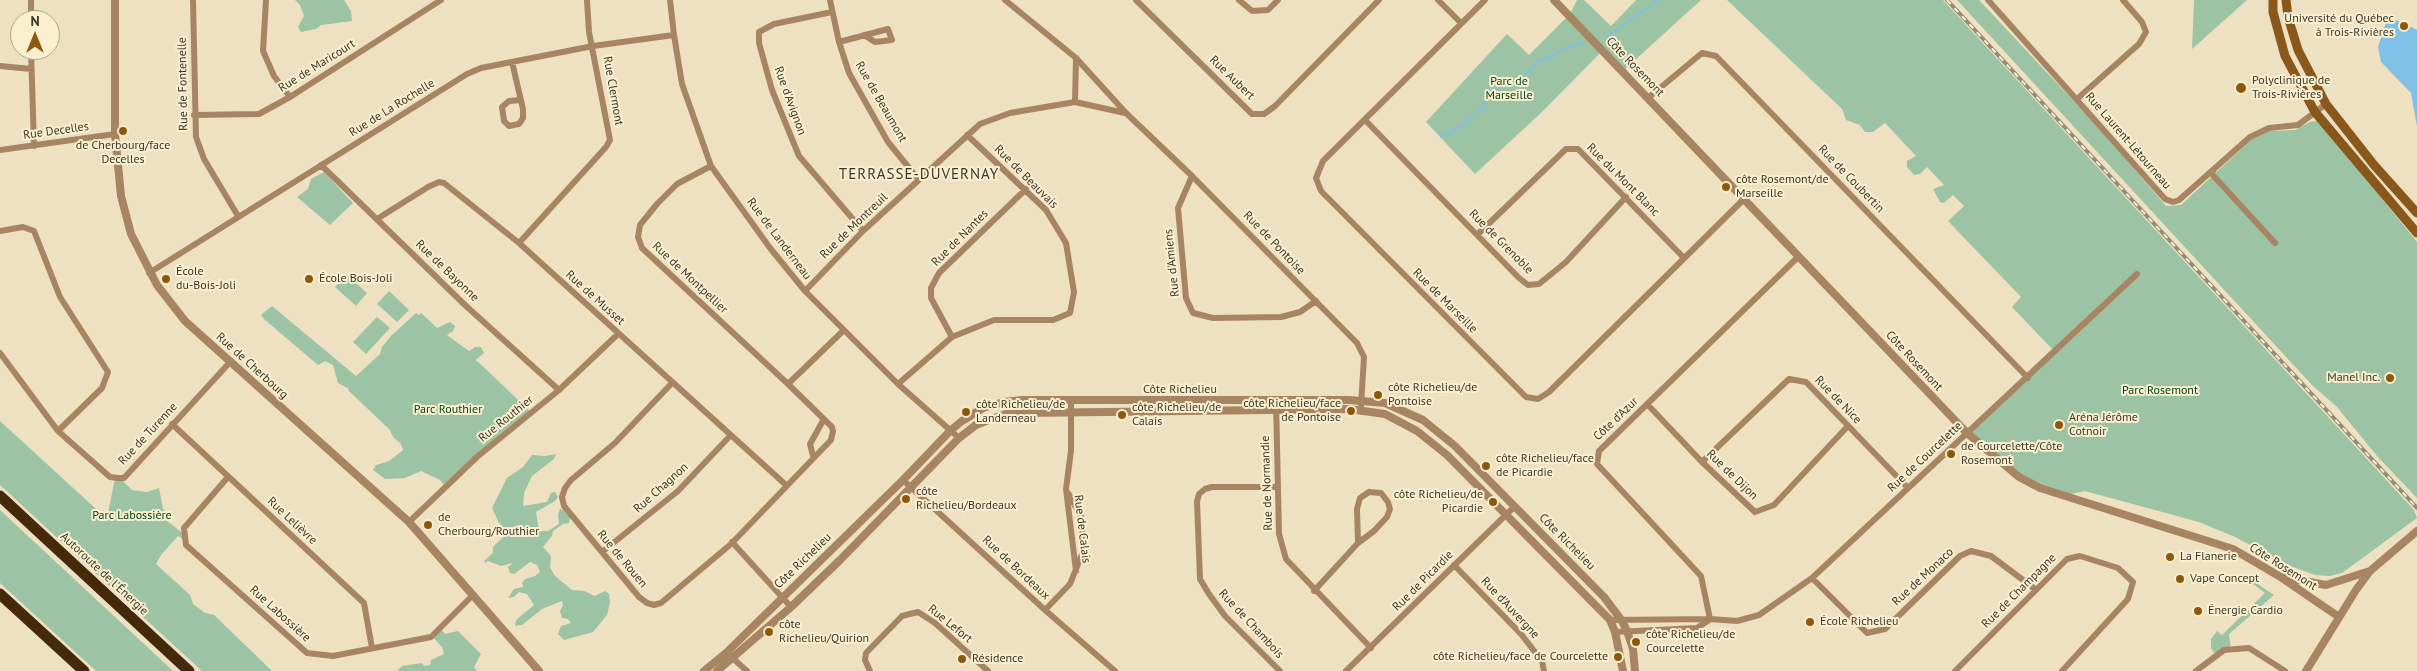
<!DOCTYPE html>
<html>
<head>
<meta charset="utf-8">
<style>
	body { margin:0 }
	#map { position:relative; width:2417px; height:671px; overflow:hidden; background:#ede1c2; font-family:"PT Sans",sans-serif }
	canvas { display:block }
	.north { position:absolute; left:10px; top:10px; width:50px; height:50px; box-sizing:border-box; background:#faefcf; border:1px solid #aea58d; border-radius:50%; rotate:0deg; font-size:14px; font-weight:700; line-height:20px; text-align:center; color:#3c372b }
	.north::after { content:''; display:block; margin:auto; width:18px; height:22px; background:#8e580c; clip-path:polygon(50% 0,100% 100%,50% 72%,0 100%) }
</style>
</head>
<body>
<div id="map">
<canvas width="2417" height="671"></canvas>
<div class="north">N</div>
</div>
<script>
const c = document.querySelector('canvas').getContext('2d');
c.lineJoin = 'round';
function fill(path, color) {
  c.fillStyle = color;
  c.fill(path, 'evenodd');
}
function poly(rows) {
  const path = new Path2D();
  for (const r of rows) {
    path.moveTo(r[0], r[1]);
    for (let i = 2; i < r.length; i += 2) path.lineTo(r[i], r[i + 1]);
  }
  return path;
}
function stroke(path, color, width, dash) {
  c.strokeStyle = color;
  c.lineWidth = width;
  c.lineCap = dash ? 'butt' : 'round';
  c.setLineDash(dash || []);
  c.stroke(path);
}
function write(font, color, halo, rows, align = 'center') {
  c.font = font + ' "PT Sans",sans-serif';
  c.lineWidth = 4;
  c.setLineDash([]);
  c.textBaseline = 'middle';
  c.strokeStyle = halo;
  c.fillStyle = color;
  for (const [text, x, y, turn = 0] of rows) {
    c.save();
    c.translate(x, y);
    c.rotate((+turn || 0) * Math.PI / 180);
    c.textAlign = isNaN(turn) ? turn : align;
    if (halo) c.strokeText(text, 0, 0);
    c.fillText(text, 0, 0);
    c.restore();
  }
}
fill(poly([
	[295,0,344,0,351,11,352,21,321,25,316,29,301,32,298,27,304,16,300,5],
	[1577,0,1584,0,1611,26,1636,0,1701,0,1623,71,1603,50,1542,112,1475,174,1426,122,1507,34,1529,55,1570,14],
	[1727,0,1943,0,2414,510,2417,518,2342,573,2330,576,2315,575,2293,567,2235,537,2199,522,2085,491,2067,495,2020,476,1965,431,2052,349,2012,307,2021,297,1948,221,1964,206,1953,195,1944,203,1940,202,1933,189,1944,185,1927,167,1920,174,1914,175,1907,167,1907,161,1916,156,1885,123,1873,132,1865,132,1860,125,1846,120,1842,109],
	[1957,0,1979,0,2098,127,2166,206,2181,205,2252,139,2269,131,2295,130,2310,122,2317,121,2321,123,2417,242,2417,498,2377,456,2337,407,2311,384],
	[2194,0,2247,0,2192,49],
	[324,172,353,203,330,225,297,197,308,189,311,179],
	[347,275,367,293,356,306,335,287],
	[389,291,409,310,397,322,377,304],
	[272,306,356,376,380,354,382,347,391,336,416,313,419,315,421,313,437,328,450,322,455,326,453,331,447,335,469,351,475,347,481,347,484,353,476,360,532,413,444,485,440,480,421,471,405,478,385,479,373,470,376,465,389,461,397,455,403,450,401,444,393,437,390,430,348,390,349,389,338,383,333,365,325,361,318,365,264,319,261,315],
	[377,317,390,328,366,354,353,342],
	[0,421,107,519,115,478,121,479,132,490,147,492,159,488,163,509,166,512,166,520,185,535,185,540,178,536,161,555,156,564,190,595,193,604,205,613,214,615,272,671,202,671,143,617,0,485],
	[556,454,554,459,532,476,524,493,523,506,547,502,551,493,555,492,558,497,555,501,536,512,539,531,548,531,559,524,558,515,560,509,565,511,570,518,569,523,563,524,553,531,552,536,543,547,551,556,550,567,555,576,572,590,584,591,595,596,605,591,609,594,610,602,607,615,593,632,564,640,558,634,561,626,571,623,568,619,562,618,560,611,563,605,562,601,542,609,522,625,515,626,516,620,534,605,527,594,519,592,514,597,508,598,514,589,523,587,522,583,525,579,535,576,540,572,537,565,530,562,514,574,510,573,508,567,513,563,501,566,488,561,485,563,484,561,493,553,493,547,504,536,512,533,514,529,504,528,499,523,492,508,507,478,523,467,532,455,545,456],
	[0,511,0,510,173,671,96,671,0,583],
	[2249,578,2274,595,2229,634,2231,650,2216,656,2211,648,2211,639,2217,631,2222,635,2265,593,2248,580],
	[440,628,445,634,458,631,481,654,474,667,477,671,397,671,402,666,422,663,424,666,430,665,431,660,444,654,442,647,432,636]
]), '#9cc3a4');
fill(poly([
	[2387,19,2396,20,2417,30,2417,126,2411,93,2381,62,2378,47]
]), '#7fc1e6');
stroke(poly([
	[1607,37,1658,0],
	[1441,137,1463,125,1484,106,1491,95,1505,83,1512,83,1526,74,1538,61,1554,56,1562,49,1582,43]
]), '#7fc1e6', 2);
stroke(poly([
	[193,0,196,137,204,159,238,216],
	[266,0,263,51,274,76,290,97],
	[670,0,674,35,682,84,711,166,770,248,805,291,898,384,959,438],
	[830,0,839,42,849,73,888,142,919,180],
	[1005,0,1076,58,1126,113,1192,176,1357,343,1364,357,1361,406],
	[1136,0,1252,114,1264,114,1275,106,1379,0],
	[1239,0,1252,11,1268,10,1278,0],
	[1438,0,1461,23],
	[1485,0,1323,161,1316,178,1321,191,1526,397,1538,399,1549,392,1744,199],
	[1988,0,2165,199,2173,202,2179,200,2250,137,2269,128,2298,125,2326,104],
	[832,12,774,24,759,32,759,43,772,90,799,156,863,231],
	[31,20,31,0],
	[839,42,888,29,892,40,875,42,864,35],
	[31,50,34,146],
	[512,62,523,109,523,118,519,124,509,126,504,121,502,107,509,101,520,100],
	[0,66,31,69],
	[1648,98,1702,53,1716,56,2028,378],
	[2077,99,2139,44,2146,32,2142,22,2123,0],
	[1075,102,1076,58],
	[194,115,259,114,290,97,441,0],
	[1365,120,1519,278,1528,285,1539,284,1566,262,1626,197],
	[0,150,115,134],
	[321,165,466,306,559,390],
	[2213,171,2211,173,2275,243],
	[1192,176,1178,208,1186,298,1193,313,1213,318,1281,317,1300,312,1316,301],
	[377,219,428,187,439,182,444,183,519,243,786,485],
	[0,231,23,227,34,231,60,297,108,372,102,388,58,431],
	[1477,235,1566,149,1578,149,1684,258],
	[519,243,606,147,610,140,589,32,587,0],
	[149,273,467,74,481,68,593,46,674,35],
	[805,291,863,231,980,124,1010,113,1075,102,1125,113],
	[952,337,931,298,931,288,939,273,1026,189],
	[0,353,58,431,110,477,118,478,124,478,231,361],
	[672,383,615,443,571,480,565,488,562,497,564,506,639,597,647,603,654,605,661,603,731,544,831,440,833,431,832,427,788,384,642,248,638,237,640,225,657,204,677,184,711,166],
	[788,384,844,330],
	[898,384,952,337,994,320,1053,320,1070,313,1074,292,1066,243,1046,210,967,135],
	[1071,401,1071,451,1066,489,1076,571],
	[1276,401,1279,534,1286,559,1371,648],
	[1647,404,1702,462,1755,512,1774,505,1847,427],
	[172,424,364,603,372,648],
	[813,456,810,444,824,419],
	[1702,462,1789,379,1806,382,1908,488],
	[228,477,184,528,186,545,307,653,333,656,431,637,472,596],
	[903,480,1045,610,1115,671],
	[1278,487,1212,487,1205,489,1199,494,1197,502,1200,579,1209,594,1225,616,1280,671],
	[1369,492,1381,493,1388,502,1390,509,1387,517,1374,531,1358,543,1357,509,1360,498,1369,492],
	[409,522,477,457,559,390,618,334],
	[732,542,791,607],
	[602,552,678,491,730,436],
	[1454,565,1521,634,1542,661,1544,671],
	[1812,578,1867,633,1885,629,1960,556,1971,551,1991,556,2035,589],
	[1314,591,1358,543],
	[1045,610,1070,584,1084,549,1081,516,1068,493],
	[1710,619,1701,576,1597,464,1599,451,1799,256],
	[1610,620,1710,619,1737,621,1759,615,1812,578,2137,274],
	[1615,632,1697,628,1709,620],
	[729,655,747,671],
	[870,671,865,660,866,653,902,616,918,612,935,623,988,671],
	[1346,671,1515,506],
	[1955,671,2067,559,2080,556,2118,568,2133,582,2128,599,2062,671],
	[2196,671,2224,650,2249,648,2285,671]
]), '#a88562', 6);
stroke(poly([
	[115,0,115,134,121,196,131,234,157,285,185,321,409,522,539,671],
	[1554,0,1967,433,2019,477,2040,488,2233,549,2279,576,2339,617],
	[2282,577,2326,585,2370,571],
	[704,671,726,653,903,480,951,430,962,421,983,408,1004,402,1022,400,1349,400,1385,403,1423,420,1455,446,1604,597,1622,621,1627,631,1633,649,1635,671],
	[717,671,791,607,840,560,959,438,976,425,991,419,1006,414,1023,413,1349,409,1385,414,1417,431,1447,455,1610,620,1615,632,1623,671],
	[2306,671,2356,590,2370,571,2417,531]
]), '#a88562', 8);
stroke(poly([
	[2273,0,2273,12,2285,56,2315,112,2417,233],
	[2286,0,2288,17,2298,50,2326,104,2374,165,2417,213]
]), '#89581a', 9);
stroke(poly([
	[0,496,189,671],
	[0,594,84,671]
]), '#442a0b', 11);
const rail = poly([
	[1947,0,2417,508]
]);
stroke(rail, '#958d77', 4);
stroke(rail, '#faefcf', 2, [5.5]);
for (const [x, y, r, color] of [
	[2404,26,5,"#8e580c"],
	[2241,88,6,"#8e580c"],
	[123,131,5,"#8e580c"],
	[1726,187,5,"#8e580c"],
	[166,279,5,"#8e580c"],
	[309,279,5,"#8e580c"],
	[2390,378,5,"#8e580c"],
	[1378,395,5,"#8e580c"],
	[1351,411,5,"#8e580c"],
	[966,412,5,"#8e580c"],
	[1122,415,5,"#8e580c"],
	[2059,425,5,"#8e580c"],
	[1951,454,5,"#8e580c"],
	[1486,466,5,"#8e580c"],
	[906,499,5,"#8e580c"],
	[1493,502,5,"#8e580c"],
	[428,525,5,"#8e580c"],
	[2170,557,5,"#8e580c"],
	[2180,579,5,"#8e580c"],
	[2198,611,5,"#8e580c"],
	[1810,622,5,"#8e580c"],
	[769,632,5,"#8e580c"],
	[1636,642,5,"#8e580c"],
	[1618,657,5,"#8e580c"],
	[962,659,5,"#8e580c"]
]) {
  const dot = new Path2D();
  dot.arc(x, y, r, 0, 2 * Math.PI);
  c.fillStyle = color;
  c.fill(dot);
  stroke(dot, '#faefcf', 2);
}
write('12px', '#3c372b', '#faefcf', [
	["Université du Québec",2394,19,"right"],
	["à Trois-Rivières",2394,33,"right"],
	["Polyclinique de",2252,81],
	["Trois-Rivières",2252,95],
	["de Cherbourg/face",123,146,"center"],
	["Decelles",123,160,"center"],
	["côte Rosemont/de",1736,180],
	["Marseille",1736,194],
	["École",176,272],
	["du-Bois-Joli",176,286],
	["École Bois-Joli",319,279],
	["Manel Inc.",2380,378,"right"],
	["côte Richelieu/de",1388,388],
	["Pontoise",1388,402],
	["côte Richelieu/face",1341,404,"right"],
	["de Pontoise",1341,418,"right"],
	["côte Richelieu/de",976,405],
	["Landerneau",976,419],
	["côte Richelieu/de",1132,408],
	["Calais",1132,422],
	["Aréna Jérôme",2069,418],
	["Cotnoir",2069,432],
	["de Courcelette/Côte",1961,447],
	["Rosemont",1961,461],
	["côte Richelieu/face",1496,459],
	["de Picardie",1496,473],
	["côte",916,492],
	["Richelieu/Bordeaux",916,506],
	["côte Richelieu/de",1483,495,"right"],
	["Picardie",1483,509,"right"],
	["de",438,518],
	["Cherbourg/Routhier",438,532],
	["La Flanerie",2180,557],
	["Vape Concept",2190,579],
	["Énergie Cardio",2208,611],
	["École Richelieu",1820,622],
	["côte",779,625],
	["Richelieu/Quirion",779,639],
	["côte Richelieu/de",1646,635],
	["Courcelette",1646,649],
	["côte Richelieu/face de Courcelette",1608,657,"right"],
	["Résidence",972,659]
], 'left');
write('12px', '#3c372b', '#faefcf', [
	["Rue de Maricourt",317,66,-32],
	["Côte Rosemont",1635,67,46],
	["Rue Aubert",1232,78,44],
	["Rue de Fontenelle",183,84,-91],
	["Rue Clermont",613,91,80],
	["Rue d'Avignon",790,101,70],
	["Rue de Beaumont",881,102,60],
	["Rue de La Rochelle",392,108,-32],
	["Rue Decelles",56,131,-8],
	["Rue Laurent-Létourneau",2128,141,49],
	["Rue de Beauvais",1026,177,45],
	["Rue de Coubertin",1851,179,46],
	["Rue du Mont Blanc",1623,180,45],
	["Rue de Montreuil",854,226,-44],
	["Rue de Nantes",960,238,-45],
	["Rue de Landerneau",779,239,53],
	["Rue de Grenoble",1501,242,45],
	["Rue de Pontoise",1274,243,46],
	["Rue d'Amiens",1172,263,-96],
	["Rue de Bayonne",447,271,44],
	["Rue de Montpellier",690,278,43],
	["Rue de Musset",595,298,42],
	["Rue de Marseille",1445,301,45],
	["Côte Rosemont",1914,361,47],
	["Rue de Cherbourg",252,366,42],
	["Côte Richelieu",1180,390],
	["Rue de Nice",1838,400,46],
	["Rue Routhier",506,419,-39],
	["Côte d'Azur",1616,419,-44],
	["Rue de Turenne",148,434,-47],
	["Rue de Courcelette",1925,457,-43],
	["Rue de Dijon",1732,475,44],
	["Rue de Normandie",1267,483,-92],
	["Rue Chagnon",661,488,-42],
	["Rue Lelièvre",292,521,43],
	["Rue de Calais",1082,529,83],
	["Côte Richelieu",1567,542,45],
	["Rue de Rouen",622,559,50],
	["Côte Richelieu",803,561,-44],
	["Côte Rosemont",2283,567,32],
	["Rue de Bordeaux",1016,568,43],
	["Autoroute de l'Énergie",104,574,43],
	["Rue de Monaco",1923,577,-43],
	["Rue de Picardie",1423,581,-45],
	["Rue de Champagne",2019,591,-45],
	["Rue d'Auvergne",1510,608,47],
	["Rue Labossière",280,614,42],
	["Rue Lefort",950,624,39],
	["Rue de Chambois",1251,624,47]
]);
write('12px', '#00451d', '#faefcf', [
	["Parc de",1509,82],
	["Marseille",1509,96],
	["Parc Rosemont",2160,391],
	["Parc Routhier",448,410],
	["Parc Labossière",132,516]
]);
c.letterSpacing = '1px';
write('15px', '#3c372b', '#faefcf', [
	["TERRASSE-DUVERNAY",919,175]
]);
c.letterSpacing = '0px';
</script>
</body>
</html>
